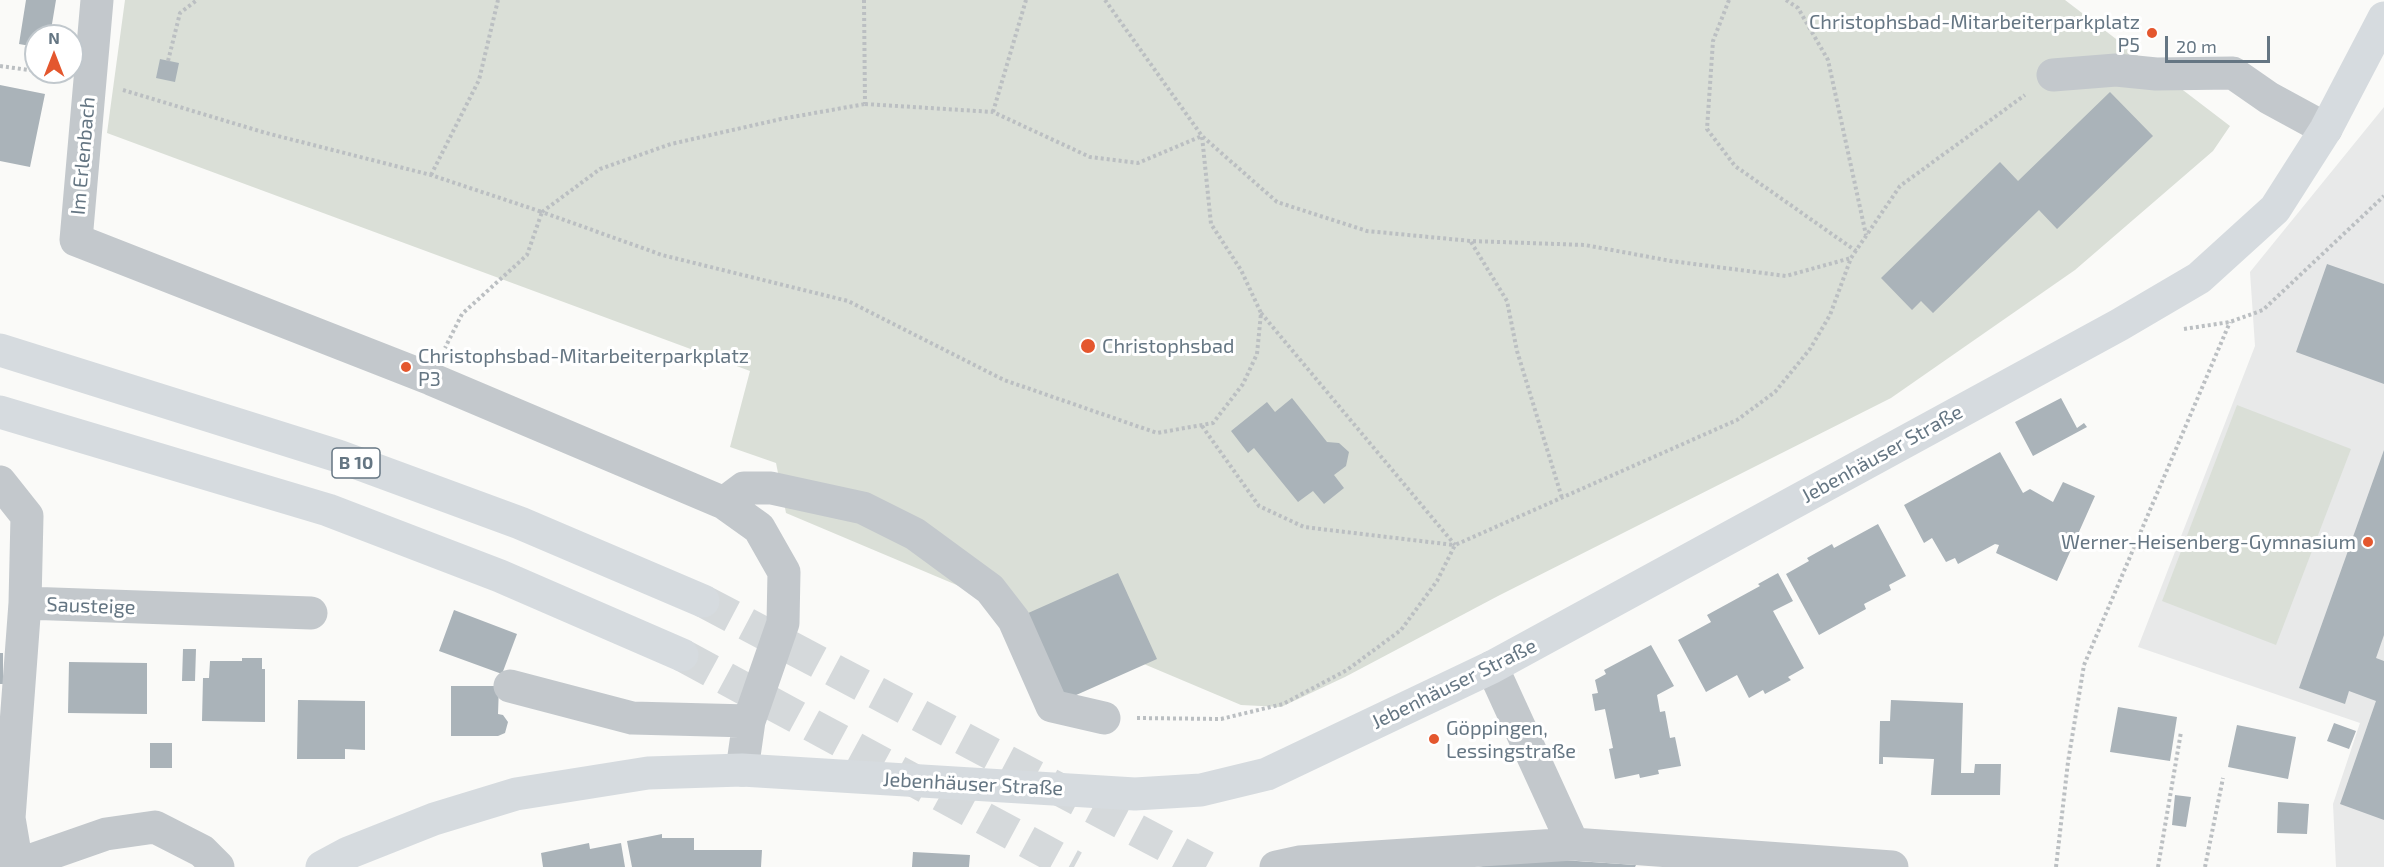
<!DOCTYPE html>
<html>
<head>
<meta charset="utf-8">
<style>
	body { margin:0 }
	#map { position:relative; width:2384px; height:867px; overflow:hidden; background:#fafaf8; font-family:"Exo 2",sans-serif }
	canvas { display:block }
	.north { position:absolute; left:24px; top:24px; width:60px; height:60px; box-sizing:border-box; background:#fff; border:2px solid #c1c8cd; border-radius:50%; rotate:0deg; font-size:16px; font-weight:700; line-height:24px; text-align:center; color:#657683 }
	.north::after { content:''; display:block; margin:auto; width:21px; height:27px; background:#e4572e; clip-path:polygon(50% 0,100% 100%,50% 72%,0 100%) }
	.scale { position:absolute; left:2165px; top:36px; width:105px; height:27px; box-sizing:border-box; border:3px solid #657683; border-top:0; padding-left:8px; font-size:18px; line-height:21px; white-space:nowrap; color:#657683; -webkit-text-stroke:4px #fff; paint-order:stroke }
</style>
</head>
<body>
<div id="map">
<canvas width="2384" height="867"></canvas>
<div class="north">N</div>
<div class="scale">20 m</div>
</div>
<script>
const c = document.querySelector('canvas').getContext('2d');
c.lineJoin = 'round';
function fill(path, color) {
  c.fillStyle = color;
  c.fill(path, 'evenodd');
}
function poly(rows) {
  const path = new Path2D();
  for (const r of rows) {
    path.moveTo(r[0], r[1]);
    for (let i = 2; i < r.length; i += 2) path.lineTo(r[i], r[i + 1]);
  }
  return path;
}
function stroke(path, color, width, dash) {
  c.strokeStyle = color;
  c.lineWidth = width;
  c.lineCap = dash ? 'butt' : 'round';
  c.setLineDash(dash || []);
  c.stroke(path);
}
function write(font, color, halo, rows, align = 'center') {
  c.font = font + ' "Exo 2",sans-serif';
  c.lineWidth = 6;
  c.setLineDash([]);
  c.textBaseline = 'middle';
  c.strokeStyle = halo;
  c.fillStyle = color;
  for (const [text, x, y, turn = 0] of rows) {
    c.save();
    c.translate(x, y);
    c.rotate((+turn || 0) * Math.PI / 180);
    c.textAlign = isNaN(turn) ? turn : align;
    if (halo) c.strokeText(text, 0, 0);
    c.fillText(text, 0, 0);
    c.restore();
  }
}
fill(poly([
	[2384,107,2384,867,2336,867,2333,804,2360,723,2138,647,2255,346,2250,272]
]), '#e8e9e9');
fill(poly([
	[125,0,2065,0,2230,126,2213,151,2075,270,1891,398,1498,596,1345,677,1281,707,1241,705,786,513,776,463,730,447,750,371,107,133],
	[2237,405,2351,449,2276,645,2162,601]
]), '#dadfd7');
fill(poly([
	[26,0,56,0,50,36,36,36,36,47,19,44],
	[160,59,179,63,175,82,156,78],
	[0,85,45,94,30,167,0,161],
	[2110,92,2153,136,2057,229,2039,210,1933,313,1921,301,1912,310,1881,278,2000,162,2018,181],
	[2327,264,2384,284,2384,384,2296,352],
	[1292,398,1327,442,1339,443,1349,452,1346,466,1334,475,1344,488,1324,504,1313,491,1298,502,1254,448,1248,453,1231,431,1267,402,1275,412],
	[2061,398,2077,428,2084,423,2087,427,2033,456,2015,422],
	[2384,450,2384,635,2376,658,2384,661,2384,820,2340,804,2376,701,2349,691,2345,704,2299,688],
	[2000,452,2023,493,2030,489,2053,502,2063,482,2095,496,2057,581,1996,553,1999,545,1995,544,1958,564,1955,558,1946,562,1932,538,1924,543,1904,505],
	[1878,524,1906,576,1889,585,1891,590,1864,604,1866,609,1819,635,1786,574,1809,561,1807,558,1832,544,1834,548],
	[1118,573,1157,659,1056,704,1017,618],
	[1778,573,1793,601,1773,611,1804,668,1788,677,1791,680,1765,694,1763,690,1749,698,1737,675,1706,692,1678,640,1711,622,1707,615,1760,586,1758,584],
	[454,610,517,634,502,674,439,651],
	[1651,645,1674,686,1657,695,1660,712,1665,711,1670,738,1675,737,1681,766,1658,770,1659,774,1640,778,1639,774,1615,779,1609,749,1613,748,1605,709,1595,711,1592,694,1598,693,1595,680,1606,674,1604,670],
	[183,649,196,649,195,681,182,681],
	[0,653,3,653,3,684,0,684],
	[242,658,262,658,262,669,265,669,265,722,202,721,203,678,209,678,210,661,242,661],
	[69,662,147,663,147,714,68,713],
	[451,686,499,686,498,714,503,715,508,722,505,733,498,736,451,736],
	[298,700,365,701,365,750,345,749,345,759,297,759],
	[1891,700,1963,703,1961,773,1974,773,1975,764,2001,764,2000,795,1931,795,1934,759,1883,757,1883,764,1879,764,1880,721,1890,721],
	[2118,707,2177,717,2170,761,2110,752],
	[2334,723,2356,731,2349,749,2327,741],
	[2237,725,2296,737,2288,779,2228,767],
	[150,743,172,743,172,768,150,768],
	[2175,795,2191,797,2186,827,2172,825],
	[2278,802,2309,804,2307,834,2277,833],
	[662,834,662,838,694,838,694,850,762,850,761,867,632,867,627,841],
	[589,843,590,849,621,843,625,867,543,867,541,853],
	[913,852,970,855,969,867,912,867],
	[1532,858,1636,865,1635,867,1477,867]
]), '#aab3b9');
stroke(poly([
	[703,601,1206,867],
	[682,655,1074,867]
]), '#d5d9db', 33, [33, 16]);
stroke(poly([
	[864,0,865,104],
	[1105,0,1202,136,1277,202,1367,231,1471,241,1585,245,1671,261,1786,276,1851,258],
	[1729,0,1713,41,1707,129,1735,166,1856,251],
	[1786,0,1798,8,1828,60,1866,235],
	[168,61,180,13,197,0],
	[0,66,36,71],
	[39,72,57,75],
	[123,90,266,133,431,175,542,212,527,255,462,314,445,348],
	[865,104,993,112,1090,157,1138,163,1202,136,1211,224,1241,270,1261,313,1257,354,1243,384,1213,423,1157,433,1004,380,848,301,662,255,542,212,600,169,671,144,781,119,865,104],
	[993,112,1026,0],
	[431,175,479,80,498,0],
	[1471,242,1507,301,1517,351,1562,498],
	[1261,313,1455,545],
	[2184,329,2230,322,2263,310,2384,196],
	[1202,426,1259,506,1304,527,1454,545],
	[1137,718,1221,719,1283,704,1347,670,1401,630,1437,581,1455,545,1737,420,1775,392,1810,349,1830,315,1851,258,1900,186,2025,95],
	[2056,867,2068,762,2084,665,2230,322],
	[2158,867,2181,732],
	[2205,867,2223,778]
]), '#bbbfc2', 4, [3, 3]);
stroke(poly([
	[97,0,76,240,431,379,724,503,759,528,784,572,783,623,749,721,742,770],
	[2053,75,2116,70,2156,74,2233,73,2269,98,2326,129],
	[0,482,27,516,25,603],
	[724,503,744,488,771,488,863,508,915,534,990,589,1014,620,1052,706,1104,718],
	[1492,667,1573,844],
	[510,686,632,718,749,721],
	[17,865,9,818,25,603,311,613],
	[4,867,17,865,106,834,155,827,202,851,218,867],
	[1276,867,1299,862,1573,844,1892,867]
]), '#c3c8cc', 33);
stroke(poly([
	[322,867,348,853,434,819,516,794,648,773,742,770,1135,794,1201,790,1267,774,1492,667,2119,325,2199,278,2275,209,2326,129,2384,18]
]), '#d6dbdf', 33);
stroke(poly([
	[0,350,338,456,520,523,703,601],
	[0,412,328,510,500,576,682,655]
]), '#d6dbdf', 33);
for (const [x, y, r, color] of [
	[2152,33,6,"#e4572e"],
	[1088,346,8,"#e4572e"],
	[406,367,6,"#e4572e"],
	[2368,542,6,"#e4572e"],
	[1434,739,6,"#e4572e"]
]) {
  const dot = new Path2D();
  dot.arc(x, y, r, 0, 2 * Math.PI);
  c.fillStyle = color;
  c.fill(dot);
  stroke(dot, '#fff', 2);
}
for (const [x, y, w] of [
	[356,463,48]
]) {
  const box = new Path2D();
  box.roundRect(x - w / 2, y - 15, w, 30, 4.5);
  c.fillStyle = '#fff';
  c.fill(box);
  stroke(box, '#657683', 1.5);
}
write('bold 18px', '#657683', null, [
	["B 10",356,463]
]);
write('20px', '#657683', '#fff', [
	["Christophsbad-Mitarbeiterparkplatz",2140,22,"right"],
	["P5",2140,45,"right"],
	["Christophsbad",1102,346],
	["Christophsbad-Mitarbeiterparkplatz",418,356],
	["P3",418,379],
	["Werner-Heisenberg-Gymnasium",2356,542,"right"],
	["Göppingen,",1446,728],
	["Lessingstraße",1446,751]
], 'left');
write('20px', '#657683', '#fff', [
	["Im Erlenbach",83,156,-85],
	["Jebenhäuser Straße",1882,454,-29],
	["Sausteige",91,606,2],
	["Jebenhäuser Straße",1454,684,-26],
	["Jebenhäuser Straße",973,784,3]
]);
</script>
</body>
</html>
